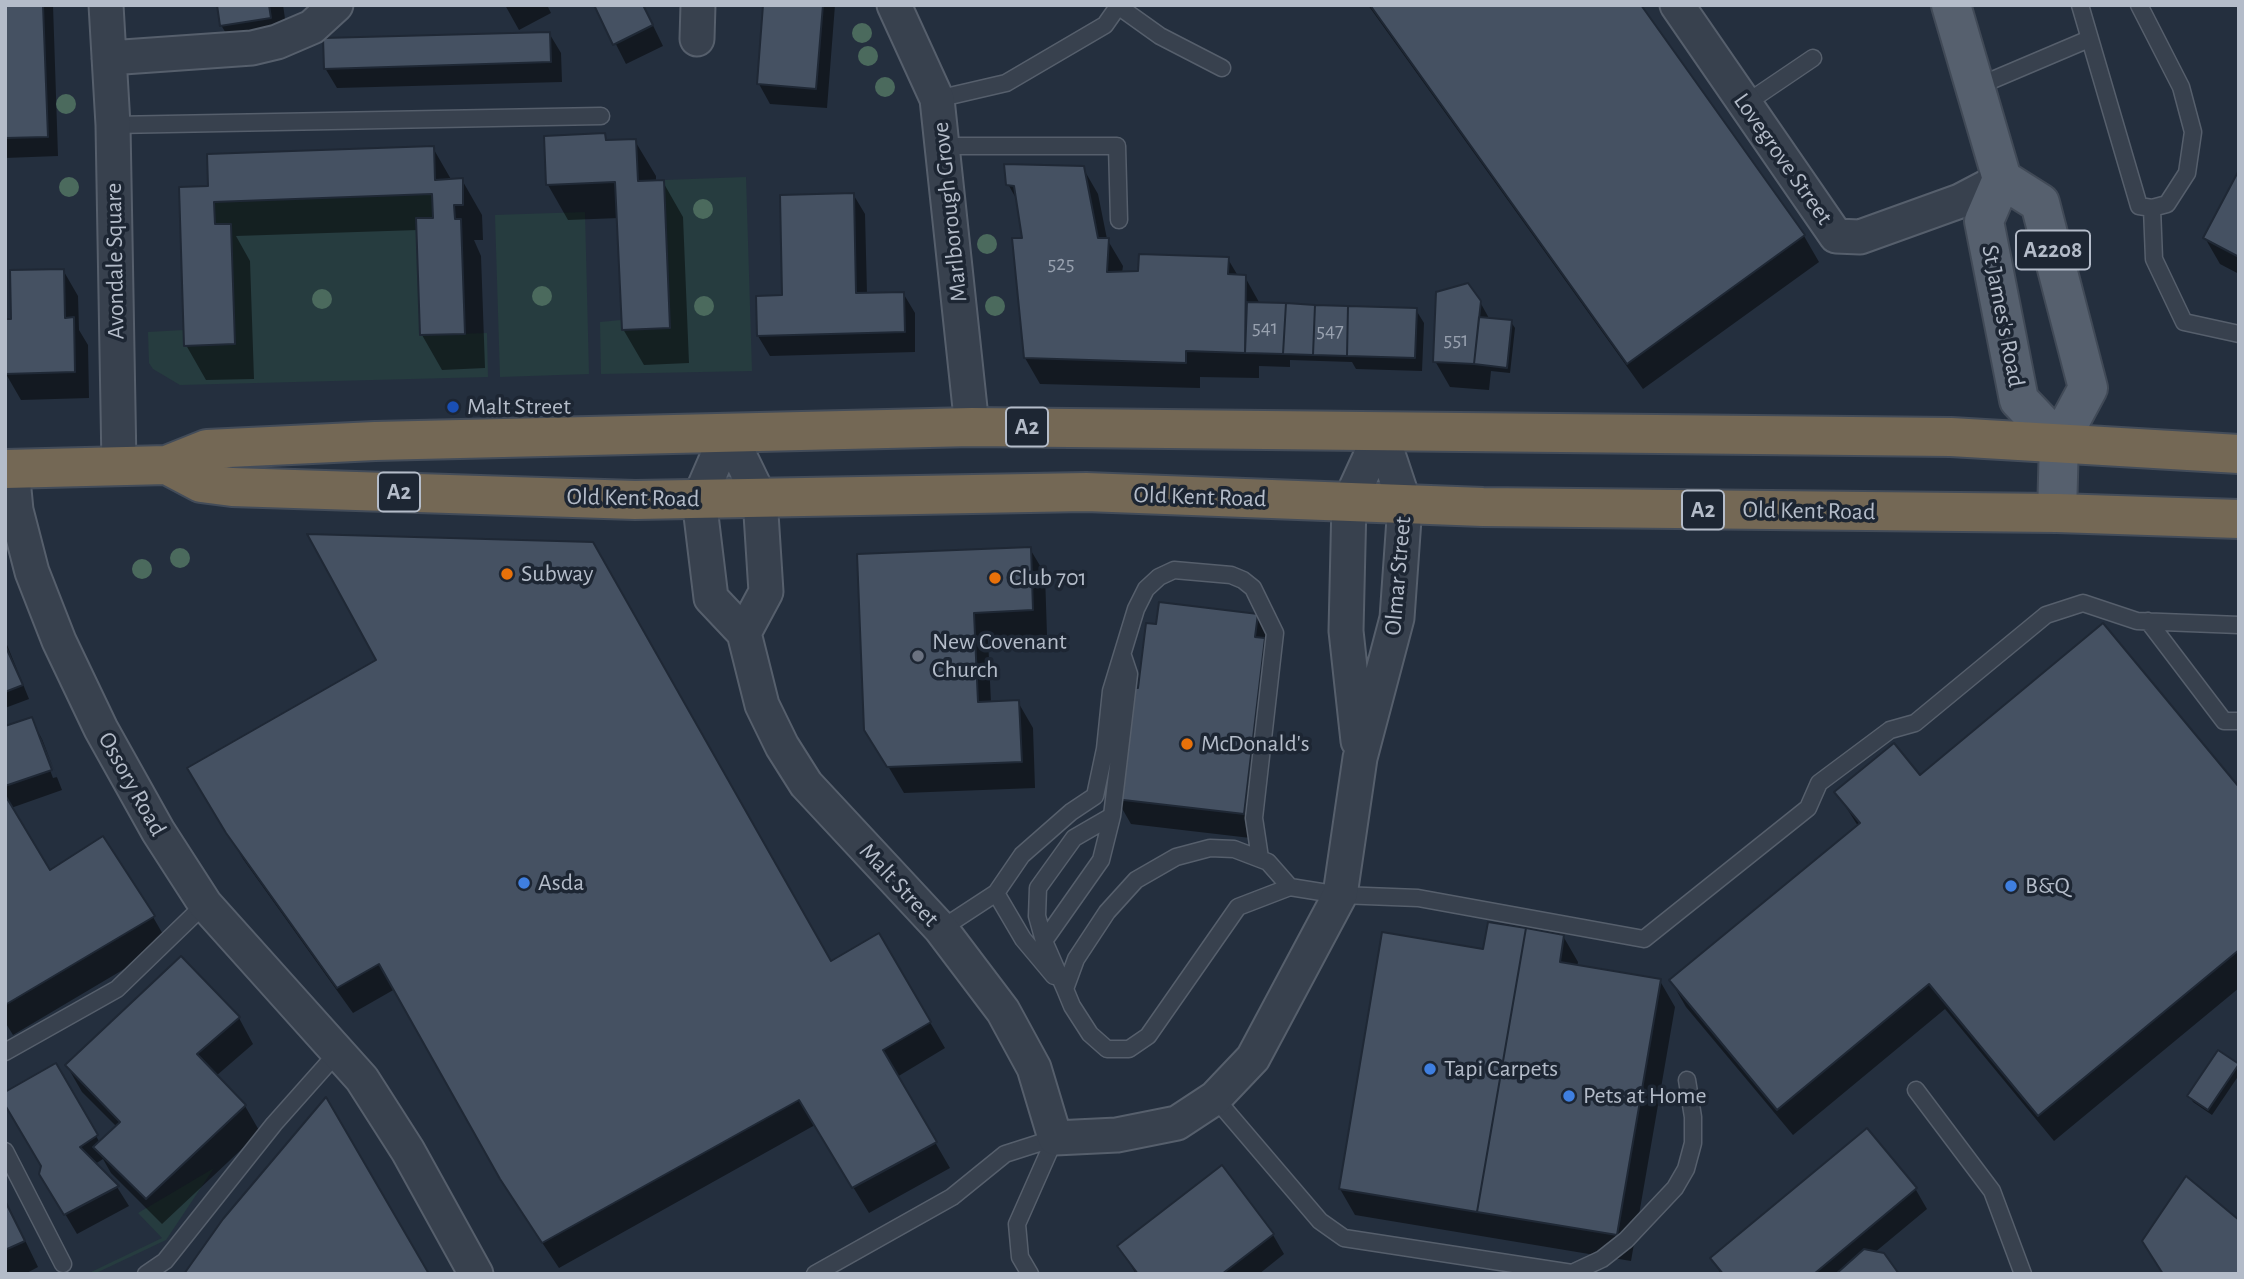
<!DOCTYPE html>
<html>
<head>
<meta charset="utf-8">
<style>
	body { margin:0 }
	#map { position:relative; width:2244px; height:1279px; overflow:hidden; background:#242f3e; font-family:"Alegreya Sans",sans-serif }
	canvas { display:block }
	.frame { position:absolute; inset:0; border:7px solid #b4bcc9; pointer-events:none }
</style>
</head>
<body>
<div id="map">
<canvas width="2244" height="1279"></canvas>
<div class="frame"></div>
</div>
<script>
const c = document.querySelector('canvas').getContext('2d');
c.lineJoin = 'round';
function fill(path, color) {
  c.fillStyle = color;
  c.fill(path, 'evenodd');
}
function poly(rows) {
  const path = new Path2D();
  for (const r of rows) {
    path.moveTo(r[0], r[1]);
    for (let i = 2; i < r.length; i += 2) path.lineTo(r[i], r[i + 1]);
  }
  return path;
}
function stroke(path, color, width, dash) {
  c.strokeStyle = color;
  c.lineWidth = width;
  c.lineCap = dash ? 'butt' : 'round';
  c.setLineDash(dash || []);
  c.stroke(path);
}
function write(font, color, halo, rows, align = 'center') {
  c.font = font + ' "Alegreya Sans",sans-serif';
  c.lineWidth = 7;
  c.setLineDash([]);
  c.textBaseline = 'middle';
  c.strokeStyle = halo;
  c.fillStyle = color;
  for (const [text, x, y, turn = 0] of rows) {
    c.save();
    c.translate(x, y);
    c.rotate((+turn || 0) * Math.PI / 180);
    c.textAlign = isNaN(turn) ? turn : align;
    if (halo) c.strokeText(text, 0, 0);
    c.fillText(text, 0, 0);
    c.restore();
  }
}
fill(poly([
	[746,177,752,371,601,374,600,322,621,320,622,330,664,180],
	[432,194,433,218,416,219,420,335,487,333,488,377,180,385,153,369,149,363,148,332,184,330,231,224,215,224,214,202],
	[585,212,589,374,500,377,495,215],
	[214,1168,166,1240,94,1274,87,1274,162,1238,138,1213]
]), '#263c3f');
fill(poly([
	[5,5,53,5,58,156,5,158],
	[219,5,283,5,290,53,242,60,221,25],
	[505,5,547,5,551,13,519,30],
	[596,5,643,5,663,46,626,64],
	[765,5,835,5,827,108,770,104,759,84],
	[1368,5,1639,5,1804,236,1819,262,1643,389],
	[549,33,561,53,562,82,337,88,325,68],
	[604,135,608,142,635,141,656,176,656,182,663,182,683,217,689,363,644,365,623,329,619,218,568,220,548,185],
	[433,148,452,181,462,180,482,215,483,240,474,240,481,256,485,368,442,370,422,335,418,230,236,236,250,261,254,379,206,380,186,345,210,188],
	[1083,168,1098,194,1107,239,1123,266,1122,273,1228,259,1238,276,1245,277,1260,304,1416,310,1424,323,1422,371,1356,369,1352,362,1290,360,1290,367,1259,366,1259,378,1200,377,1200,388,1040,384,1025,358,1024,239,1018,202,1008,184],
	[2239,174,2239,274,2220,264,2205,238],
	[853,194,865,214,867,294,903,293,915,313,915,352,770,356,758,336],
	[63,270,78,296,79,330,88,345,89,398,21,400,6,374,13,321],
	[1480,302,1490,320,1511,322,1515,328,1510,373,1491,371,1489,390,1450,387,1435,361],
	[1030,549,1045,574,1047,635,988,638,991,703,1018,702,1033,728,1035,788,904,793,866,729],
	[1257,616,1272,642,1259,839,1131,824,1116,798,1140,690],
	[5,640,29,699,5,708],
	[31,719,42,739,62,790,11,808,50,872,153,917,168,943,13,1035,5,1022,5,728],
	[38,738,41,738,57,777,53,778],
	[190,769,834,969,879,935,945,1048,897,1077,950,1168,869,1213,815,1125,559,1268,517,1205,395,989,353,1013,243,859],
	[2239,789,2239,988,2054,1141,1945,1009,1793,1135,1686,1007,1671,981,1858,826,1837,793],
	[1563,936,1578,962,1577,967,1660,981,1675,1007,1631,1261,1355,1215,1340,1189,1485,952],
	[181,959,239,1018,253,1044,216,1076,245,1106,260,1132,162,1224,111,1173,103,1159,95,1164,117,1187,129,1206,77,1234,41,1173,56,1066,100,1143,117,1127,82,1092,67,1066],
	[2238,1065,2239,1075,2212,1115,2193,1102,2189,1096],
	[1867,1131,1916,1190,1927,1209,1874,1253,1897,1274,1721,1274,1712,1259],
	[5,1199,38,1267,25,1274,5,1274],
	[1273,1235,1284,1254,1259,1274,1136,1274,1119,1246]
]), '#0007');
const building = poly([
	[5,5,43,5,48,137,5,138,5,5],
	[217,5,269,5,271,18,220,26,217,5],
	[594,5,643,5,653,25,613,45,594,5],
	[763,5,823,5,816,89,757,84,763,5],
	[1370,5,1641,5,1805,235,1627,364,1370,5],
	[550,32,551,62,324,69,323,38,550,32],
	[605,133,606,140,636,139,638,181,664,180,670,328,622,330,615,182,546,185,544,136,605,133],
	[434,146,435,180,463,178,463,205,454,205,455,219,461,219,465,334,420,335,416,218,433,218,432,194,214,202,215,224,231,224,235,344,184,346,179,187,208,186,207,154,434,146],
	[1004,164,1084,166,1098,238,1109,238,1107,272,1138,271,1139,254,1229,257,1228,274,1246,275,1245,353,1186,351,1186,363,1024,358,1012,238,1022,238,1014,186,1006,185,1004,164],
	[2239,170,2239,257,2203,238,2239,170],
	[854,193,856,293,904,292,905,332,757,336,756,296,782,295,780,195,854,193],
	[64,269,65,318,74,317,75,372,5,374,5,319,11,319,10,270,64,269],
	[1468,283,1481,301,1474,364,1433,362,1436,292,1468,283],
	[1247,302,1286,303,1283,354,1245,353,1247,302],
	[1286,303,1315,305,1313,355,1283,354,1286,303],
	[1315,305,1348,306,1347,356,1313,355,1315,305],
	[1348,306,1417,308,1415,358,1347,356,1348,306],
	[1479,317,1512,320,1507,368,1474,364,1479,317],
	[307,534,593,542,831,961,879,933,931,1022,883,1050,937,1142,852,1188,799,1100,542,1243,500,1179,379,964,337,988,226,833,187,768,376,660,307,534],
	[1031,547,1033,610,974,613,978,702,1019,700,1022,762,887,767,864,730,857,554,1031,547],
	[1159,602,1258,614,1255,637,1265,638,1244,814,1115,799,1128,687,1138,688,1146,623,1156,624,1159,602],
	[2103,623,2239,787,2239,950,2038,1116,1929,984,1777,1110,1669,980,1860,823,1834,792,1894,743,1920,775,2103,623],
	[5,645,23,685,5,692,5,645],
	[32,717,52,770,5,786,5,726,32,717],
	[5,795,50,870,103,836,155,916,5,1005,5,795],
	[1488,922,1526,928,1477,1212,1339,1189,1382,932,1483,949,1488,922],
	[1526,928,1564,935,1560,962,1661,979,1617,1235,1477,1212,1526,928],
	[181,956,240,1017,197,1054,246,1105,146,1199,93,1147,120,1122,65,1065,181,956],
	[2218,1050,2239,1064,2208,1110,2187,1096,2218,1050],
	[56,1063,98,1135,80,1147,119,1186,64,1215,39,1174,41,1166,5,1105,5,1092,56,1063],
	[326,1097,429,1274,184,1274,223,1219,326,1097],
	[1867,1128,1917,1188,1814,1274,1723,1274,1710,1258,1867,1128],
	[1222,1165,1274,1234,1222,1274,1138,1274,1117,1246,1222,1165],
	[2186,1176,2239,1220,2239,1274,2163,1274,2142,1241,2186,1176],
	[5,1201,25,1241,5,1250,5,1201],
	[1864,1249,1884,1253,1899,1274,1836,1274,1864,1249]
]);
fill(building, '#455162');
stroke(building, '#1f2835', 2);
const lane = poly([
	[2080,5,2139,206,2152,208,2167,204,2187,173,2193,132,2181,87,2139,5],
	[1118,6,1160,36,1222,68],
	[1976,87,2089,39],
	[937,99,1006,83,1105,25,1119,5],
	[1745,104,1813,58],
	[113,125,601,116],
	[943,146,1117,146,1119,220],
	[2152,208,2154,259,2184,322,2239,334],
	[2148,621,2224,721,2239,721],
	[1290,887,1268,862,1234,849,1210,848,1176,857,1136,880,1107,912,1076,959,1065,989,1072,1006,1090,1034,1107,1049,1129,1049,1148,1036,1238,907,1290,887,1340,895,1418,898,1644,939,1808,808,1819,783,1890,730,1915,723,2046,615,2083,603,2137,621,2239,625],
	[996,893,1023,939,1054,976],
	[941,929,996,893,1022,855,1071,812,1095,796,1105,749,1111,691,1136,609,1146,589,1159,577,1174,570,1231,575,1243,580,1253,588,1275,633,1254,818,1260,858],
	[1044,941,1037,916,1038,888,1074,838,1112,816],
	[1065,989,1044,941,1101,860,1112,816,1129,674,1123,656],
	[5,1052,117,989,205,904],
	[1916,1090,1992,1191,2023,1274],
	[1215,1098,1320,1221,1344,1238,1572,1273,1602,1259,1626,1240,1675,1188,1686,1169,1693,1143,1693,1117,1687,1080],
	[5,1151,63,1264],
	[146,1274,165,1261,274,1124,338,1052],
	[815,1274,952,1197,1005,1154,1055,1138],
	[1030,1274,1020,1257,1017,1224,1055,1138]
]);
const street = poly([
	[106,5,113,125,119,465],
	[894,5,937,99,972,427],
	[1677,5,1836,236,1860,237,1960,201,2002,179],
	[697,39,698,5],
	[109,58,252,48,277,42,312,27,336,5],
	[728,432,699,499,711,598,744,633,762,705,782,746,806,784,941,929,1003,1011,1034,1068,1055,1138,1117,1135,1177,1123,1215,1098,1253,1058,1340,895,1360,758,1397,618,1405,505,1381,433],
	[728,432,760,498,766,592,744,633],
	[12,469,16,510,32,572,59,641,101,729,158,831,205,904,362,1079,408,1151,476,1274],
	[1358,741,1346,631,1349,503,1381,433]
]);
const primary = poly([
	[1951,5,2002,179,1984,221,2019,400,2059,442],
	[2002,179,2040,203,2088,388,2059,442,2057,513]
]);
const highway = poly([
	[167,465,201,483,232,487,635,500,1086,492,1483,507,2057,513,2239,519],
	[5,469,167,465,207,449,375,441,972,427,1951,437,2239,454]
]);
stroke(lane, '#565f6c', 19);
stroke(street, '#565f6c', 37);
stroke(primary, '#414a57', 42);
stroke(highway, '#434c59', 42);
stroke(lane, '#38414e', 16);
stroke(street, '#38414e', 33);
stroke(primary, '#56606e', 38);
stroke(highway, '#746855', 38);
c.fillStyle = '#4b6a5d';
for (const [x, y] of [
	[862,33],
	[868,56],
	[885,87],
	[66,104],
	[69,187],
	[703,209],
	[987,244],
	[542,296],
	[322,299],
	[704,306],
	[995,306],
	[180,558],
	[142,569]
]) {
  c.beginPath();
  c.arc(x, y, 10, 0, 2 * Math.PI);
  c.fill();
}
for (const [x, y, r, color] of [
	[453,407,7,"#1a4fb4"],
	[507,574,7,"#e8710a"],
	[995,578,7,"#e8710a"],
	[918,656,7,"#6b7280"],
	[1187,744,7,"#e8710a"],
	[524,883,7,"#3f7fe0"],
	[2011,886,7,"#3f7fe0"],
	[1430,1069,7,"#3f7fe0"],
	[1569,1096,7,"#3f7fe0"]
]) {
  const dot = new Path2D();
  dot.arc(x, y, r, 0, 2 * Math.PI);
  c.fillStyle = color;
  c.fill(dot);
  stroke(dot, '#1d2633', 2.5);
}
write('21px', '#98a1af', null, [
	["525",1061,264],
	["541",1265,328],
	["547",1330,331],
	["551",1456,340]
]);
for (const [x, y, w] of [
	[2053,250,74],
	[1027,427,42],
	[399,492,42],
	[1703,510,42]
]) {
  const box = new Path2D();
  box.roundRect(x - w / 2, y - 19.5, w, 39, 5);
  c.fillStyle = '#1d2633';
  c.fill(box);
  stroke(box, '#b4bcc9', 2);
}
write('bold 23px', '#b4bcc9', null, [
	["A2208",2053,250],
	["A2",1027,427],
	["A2",399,492],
	["A2",1703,510]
]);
write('24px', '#b4bcc9', '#1d2633', [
	["Lovegrove Street",1783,159,55],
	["Marlborough Grove",950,212,-96],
	["Avondale Square",115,261,-91],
	["St James's Road",2003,316,79],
	["Old Kent Road",1200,497,2],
	["Old Kent Road",633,498,1],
	["Old Kent Road",1809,511,1],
	["Olmar Street",1398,576,-85],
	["Ossory Road",132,784,61],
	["Malt Street",899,885,47]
]);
write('24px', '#b4bcc9', '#1d2633', [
	["Malt Street",467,407],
	["Subway",521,574],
	["Club 701",1009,578],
	["New Covenant",932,642],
	["Church",932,670],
	["McDonald's",1201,744],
	["Asda",538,883],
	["B&Q",2025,886],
	["Tapi Carpets",1444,1069],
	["Pets at Home",1583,1096]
], 'left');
</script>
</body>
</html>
